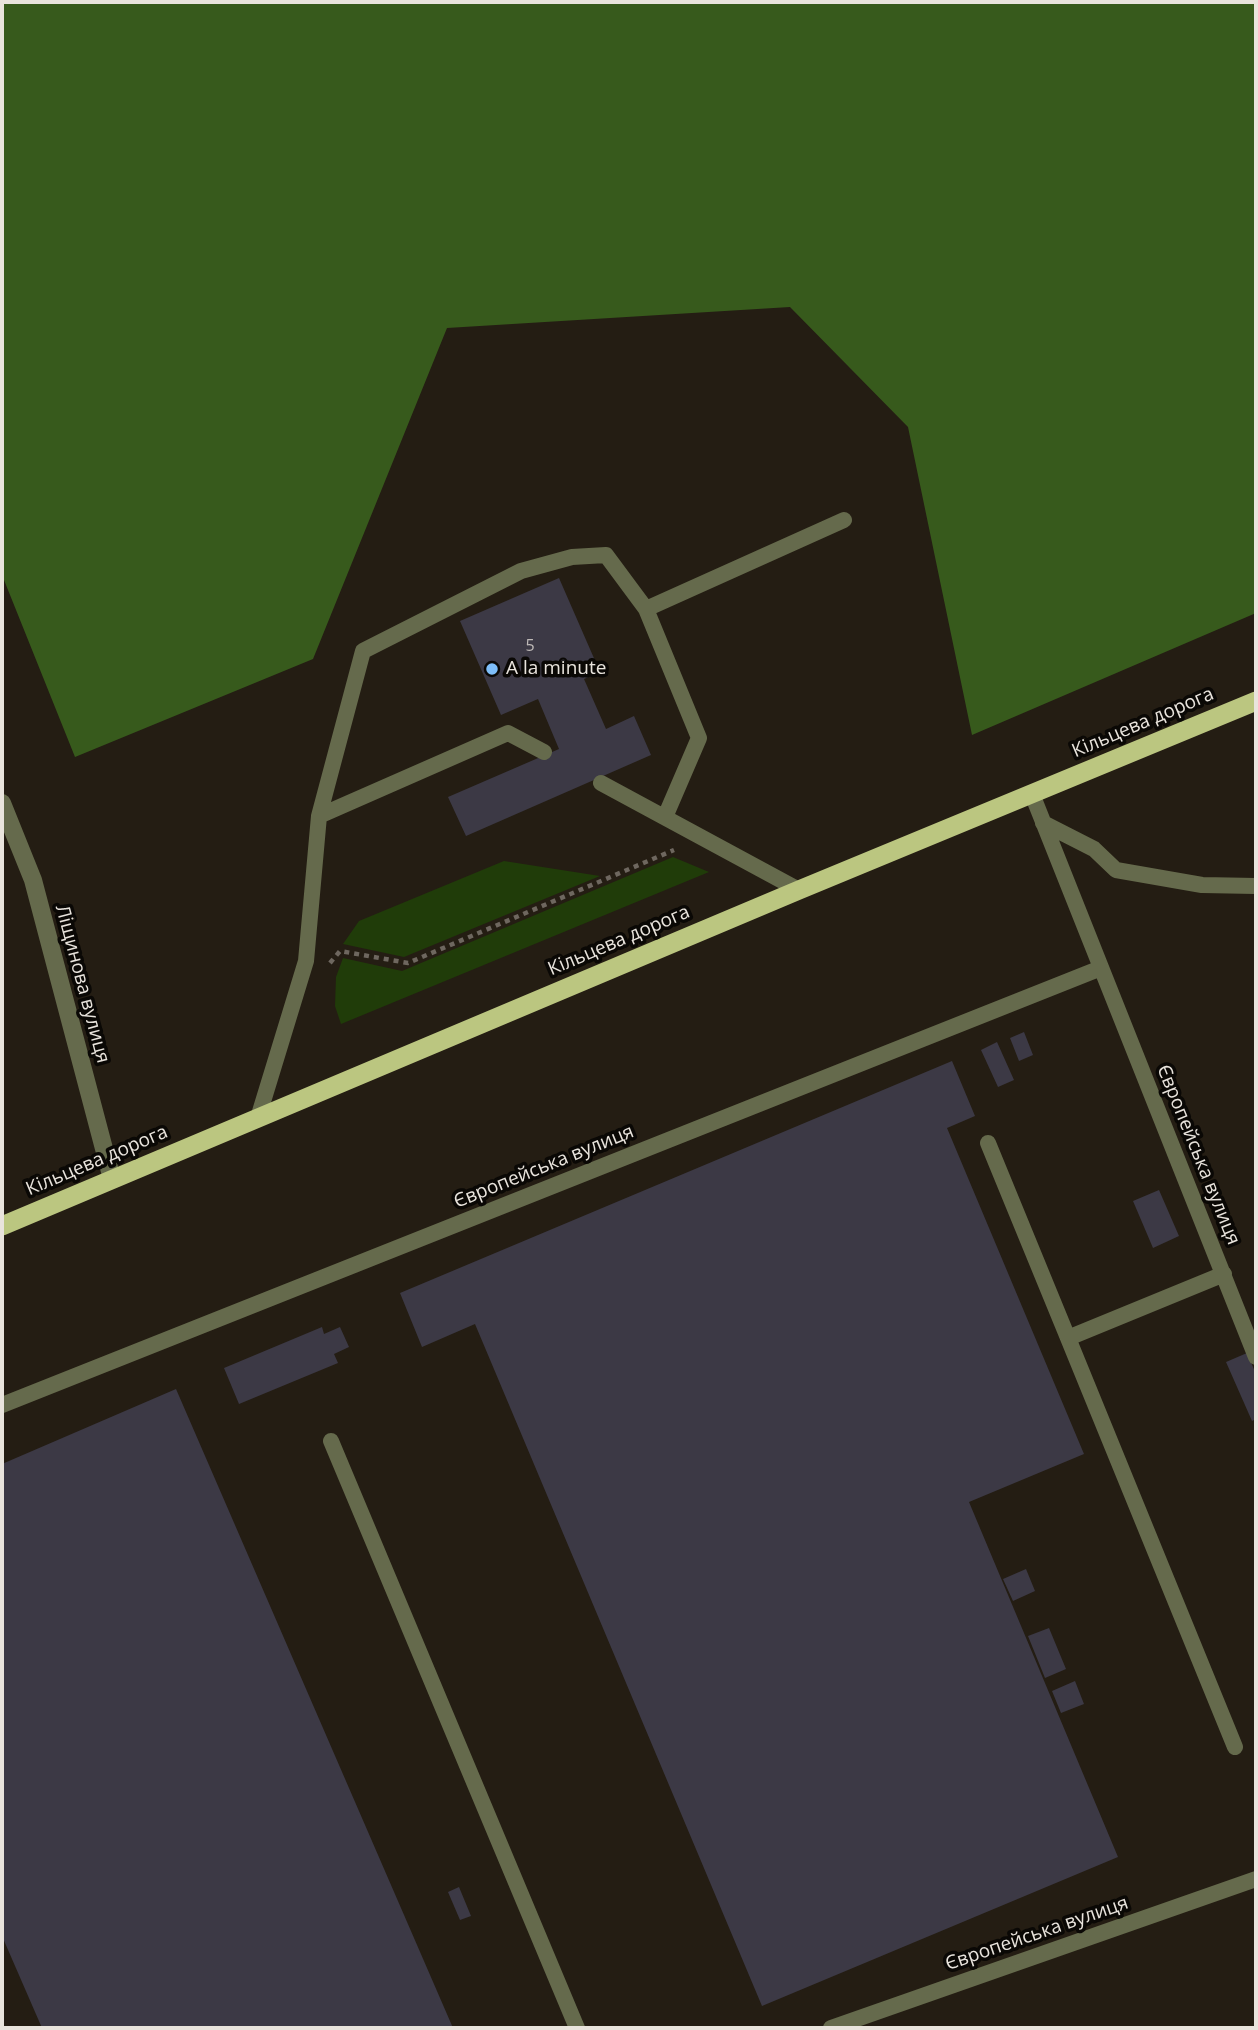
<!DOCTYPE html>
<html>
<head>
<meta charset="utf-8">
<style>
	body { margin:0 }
	#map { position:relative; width:1258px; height:2030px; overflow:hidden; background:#241d13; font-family:"Open Sans",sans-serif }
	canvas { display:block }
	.frame { position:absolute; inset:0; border:4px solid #e9e4dd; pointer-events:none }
</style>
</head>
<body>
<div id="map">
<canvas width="1258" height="2030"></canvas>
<div class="frame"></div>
</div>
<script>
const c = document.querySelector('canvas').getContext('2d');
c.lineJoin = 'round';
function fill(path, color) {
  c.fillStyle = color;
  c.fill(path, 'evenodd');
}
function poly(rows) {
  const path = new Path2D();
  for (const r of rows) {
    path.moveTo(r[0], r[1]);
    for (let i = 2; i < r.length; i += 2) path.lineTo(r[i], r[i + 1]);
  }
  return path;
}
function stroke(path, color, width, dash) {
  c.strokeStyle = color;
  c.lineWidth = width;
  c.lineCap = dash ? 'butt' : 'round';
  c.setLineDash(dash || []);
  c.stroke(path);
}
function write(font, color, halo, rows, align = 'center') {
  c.font = font + ' "Open Sans",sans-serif';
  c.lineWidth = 7;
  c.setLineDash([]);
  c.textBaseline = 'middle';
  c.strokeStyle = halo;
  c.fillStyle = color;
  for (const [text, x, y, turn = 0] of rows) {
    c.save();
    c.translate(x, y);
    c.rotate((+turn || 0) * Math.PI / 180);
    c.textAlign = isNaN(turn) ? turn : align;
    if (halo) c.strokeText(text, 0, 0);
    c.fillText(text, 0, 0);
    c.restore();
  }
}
fill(poly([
	[673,857,709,872,341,1024,335,1006,336,977,343,958,402,971],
	[504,861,600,876,404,957,343,944,359,921]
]), '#203c09');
fill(poly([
	[2,2,1256,2,1256,613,972,735,908,427,790,307,447,328,313,659,75,757,2,575]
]), '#375a1c');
fill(poly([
	[559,578,600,672,584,679,606,729,634,716,651,755,466,836,448,797,559,749,538,699,501,715,460,621],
	[1024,1032,1033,1055,1019,1061,1010,1038],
	[997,1042,1014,1080,998,1087,981,1050],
	[952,1061,975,1116,947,1128,1084,1454,969,1502,1118,1857,762,2006,475,1324,422,1347,400,1293],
	[1159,1190,1179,1236,1153,1248,1133,1201],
	[322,1327,324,1334,340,1327,349,1347,334,1354,338,1363,239,1404,224,1368],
	[1247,1353,1256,1374,1256,1419,1252,1421,1226,1362],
	[176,1389,453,2028,42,2028,2,1936,2,1464],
	[1026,1569,1035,1591,1013,1601,1003,1579],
	[1049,1628,1066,1669,1045,1678,1028,1636],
	[1075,1681,1084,1704,1061,1713,1052,1691],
	[459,1887,471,1916,460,1920,448,1892]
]), '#3c3945');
stroke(poly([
	[330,963,340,951,408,963,674,850]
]), '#6e675f', 4.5, [5, 5]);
stroke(poly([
	[646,609,844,520],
	[601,783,799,890],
	[1032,794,1256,1357],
	[319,816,363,651,521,571,572,557,606,555,646,609,699,738,665,817],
	[1043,823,1094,849,1116,870,1202,885,1256,886],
	[258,1118,306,961,319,816,508,733,544,752],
	[988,1143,1068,1338],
	[1224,1274,1068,1338,1235,1747],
	[2,1405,1101,968],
	[331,1441,577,2028],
	[831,2028,1256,1879]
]), '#656a4c', 16);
stroke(poly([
	[2,803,33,880,112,1179]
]), '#656a4c', 18);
stroke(poly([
	[2,1226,799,890,1256,701]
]), '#bbc680', 19);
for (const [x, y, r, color] of [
	[492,669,7,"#7ebef9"]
]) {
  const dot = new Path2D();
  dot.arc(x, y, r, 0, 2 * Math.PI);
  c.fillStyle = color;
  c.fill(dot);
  stroke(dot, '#0a0805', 2.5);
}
write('16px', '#beb9b7', null, [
	["5",530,646]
]);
write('19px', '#e9e4dd', '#0a0805', [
	["A la minute",506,669]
], 'left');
write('19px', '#e9e4dd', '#0a0805', [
	["Кільцева дорога",1143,723,-23],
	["Кільцева дорога",619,941,-23],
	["Ліщинова вулиця",82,984,75],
	["Європейська вулиця",1198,1155,68],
	["Кільцева дорога",97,1161,-23],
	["Європейська вулиця",544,1167,-22],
	["Європейська вулиця",1037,1934,-19]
]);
</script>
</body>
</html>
